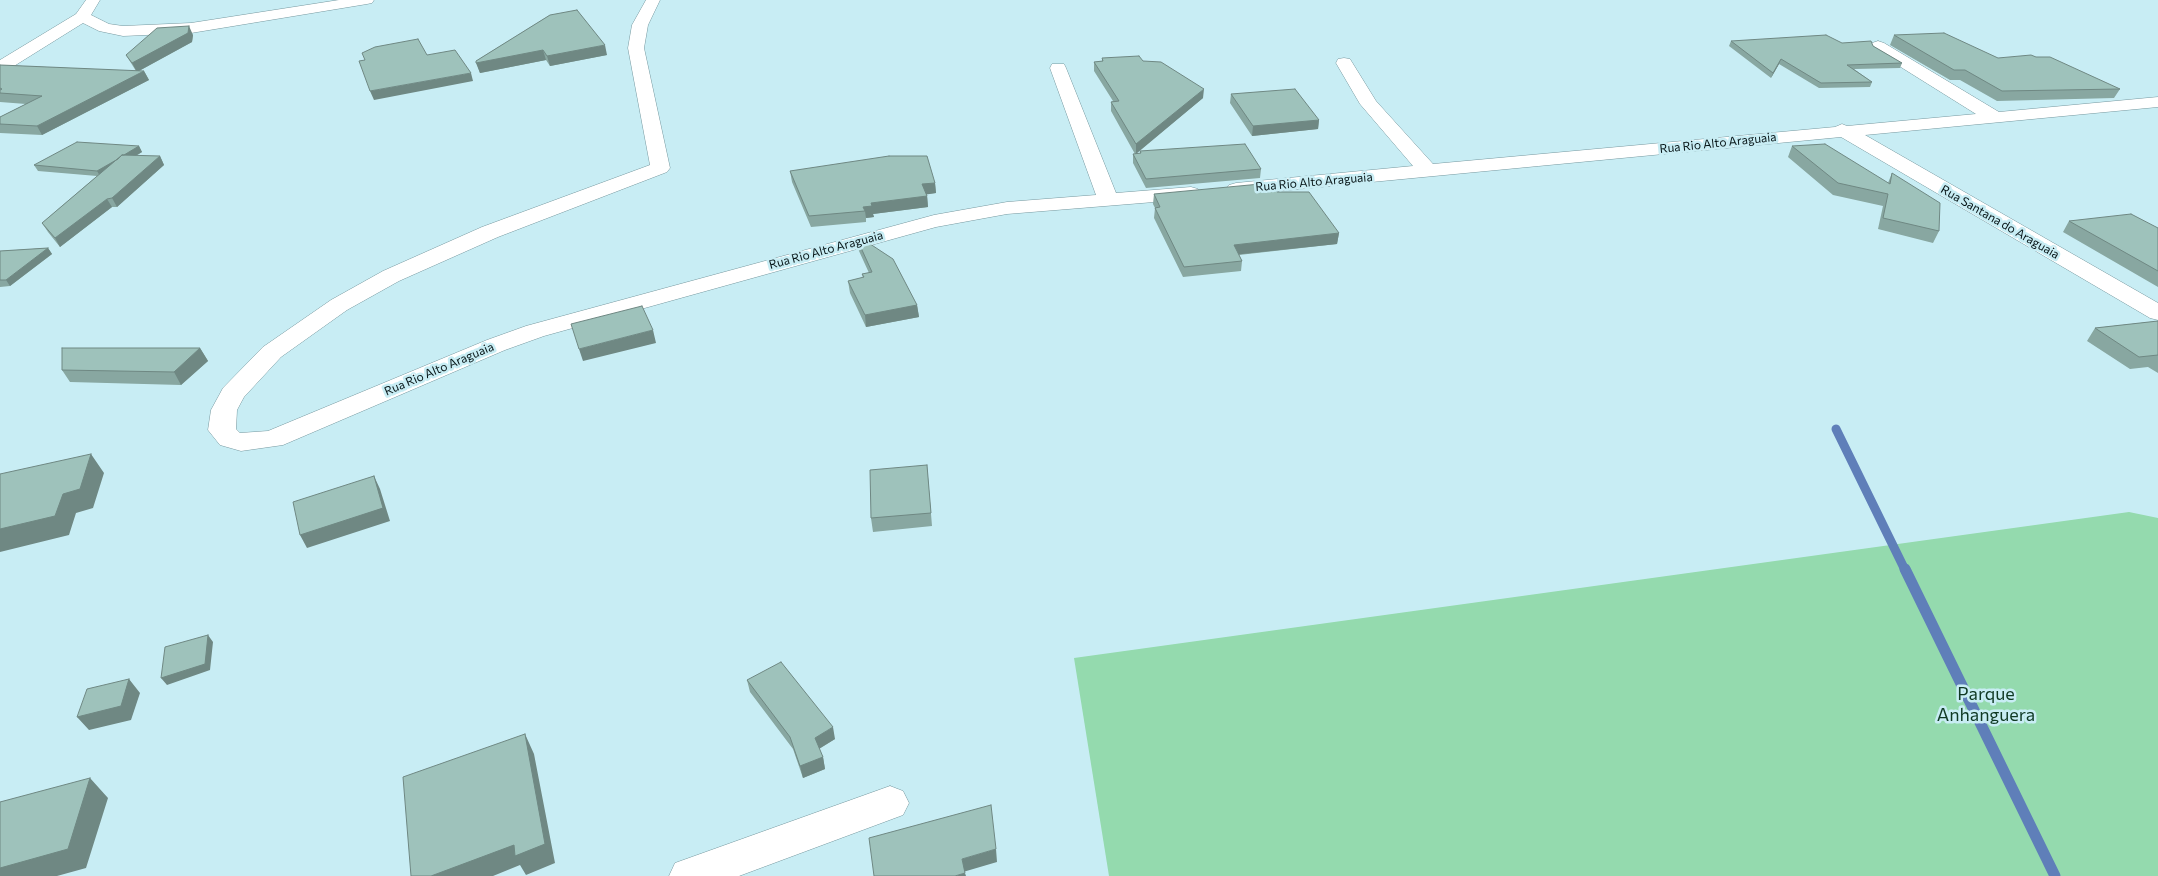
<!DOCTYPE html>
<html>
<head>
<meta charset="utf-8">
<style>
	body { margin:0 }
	canvas { display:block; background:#c8edf4 }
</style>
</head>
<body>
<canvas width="2158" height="876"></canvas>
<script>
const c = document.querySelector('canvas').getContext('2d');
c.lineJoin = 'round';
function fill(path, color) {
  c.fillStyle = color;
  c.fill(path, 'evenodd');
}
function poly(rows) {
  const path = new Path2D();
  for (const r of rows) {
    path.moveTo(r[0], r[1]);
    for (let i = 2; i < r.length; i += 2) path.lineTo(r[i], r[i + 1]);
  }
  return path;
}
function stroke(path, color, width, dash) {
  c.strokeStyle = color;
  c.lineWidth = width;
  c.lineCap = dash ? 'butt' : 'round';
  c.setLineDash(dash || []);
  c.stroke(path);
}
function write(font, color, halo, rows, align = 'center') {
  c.font = font + ' Commissioner,sans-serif';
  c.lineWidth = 5;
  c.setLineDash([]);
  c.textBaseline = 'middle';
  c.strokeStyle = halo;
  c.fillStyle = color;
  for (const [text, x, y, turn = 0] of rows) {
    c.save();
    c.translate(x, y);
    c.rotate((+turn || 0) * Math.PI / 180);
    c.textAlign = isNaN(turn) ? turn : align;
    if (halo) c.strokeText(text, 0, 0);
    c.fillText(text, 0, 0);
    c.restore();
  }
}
fill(poly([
	[2129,512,2158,518,2158,876,1109,876,1074,658]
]), '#94daae');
stroke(poly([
	[1836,429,1905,570]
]), '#5f7fb9', 9);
stroke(poly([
	[1905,569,2055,876]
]), '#5f7fb9', 11);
const street = poly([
	[86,0,100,0,91,15,109,24,123,26,191,23,339,0,374,0,372,3,367,4,191,33,123,36,99,31,83,23,6,71,0,72,0,60,76,14,86,0],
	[646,0,660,0,648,25,644,48,670,168,667,172,498,237,399,281,347,310,281,357,244,397,237,410,236,429,240,433,268,431,487,340,526,326,934,215,1007,202,1096,195,1050,68,1052,64,1064,64,1066,68,1116,193,1191,187,1198,189,1201,193,1198,197,1191,199,1007,214,936,227,544,336,505,350,283,445,241,451,220,445,208,430,211,410,223,388,263,347,331,300,383,271,482,227,650,165,628,48,632,25,646,0],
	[1878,41,1884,43,1999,112,2158,97,2158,107,1865,135,2158,303,2158,320,2150,318,1841,137,1236,195,1229,193,1226,189,1229,185,1236,183,1413,166,1360,104,1336,63,1338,59,1344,58,1350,59,1376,101,1433,164,1835,127,1842,124,1847,126,1976,114,1872,49,1870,46,1872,43,1878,41],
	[890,786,903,791,909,803,903,815,739,876,669,876,675,863,890,786]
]);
stroke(street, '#76989f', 1);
fill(street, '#fff');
fill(poly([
	[550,15,607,55,550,66,546,60,480,73,476,61],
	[193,35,192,42,139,71,144,71,149,80,42,135,0,133,0,117,26,104,0,102,0,65,136,71,126,55],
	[1894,35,2120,89,2114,98,1997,101,1960,80,1950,80,1890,45],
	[1731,41,1842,43,1873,46,1902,63,1900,68,1854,69,1872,82,1870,87,1819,88,1779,64,1771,78,1729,46],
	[1102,58,1143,61,1203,98,1136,153,1140,153,1140,151,1261,169,1260,178,1146,188,1133,163,1133,154,1135,154,1111,111,1111,102,1113,101,1094,71,1094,62,1102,61],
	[1231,94,1319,120,1318,129,1252,136,1230,103],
	[139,146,142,152,136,156,160,156,164,165,117,207,112,207,60,247,48,232,42,223,97,176,38,171,34,165],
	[1792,146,1888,183,1892,173,1939,231,1933,243,1878,229,1883,206,1833,195,1788,157],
	[790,171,935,183,936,193,927,194,928,207,873,214,874,217,866,218,866,222,811,227,792,182],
	[1154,194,1339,233,1337,244,1239,255,1242,261,1241,271,1183,277,1154,218,1155,208,1153,204],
	[2069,221,2158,228,2158,287,2063,232],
	[857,239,917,305,919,317,866,327,850,293,848,281,863,278,862,274,869,273,859,251],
	[48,248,52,254,10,286,0,287,0,251],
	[2158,321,2158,373,2148,367,2130,369,2087,341,2095,328],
	[200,348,208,361,181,385,70,382,62,370],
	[927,465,932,526,873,532,871,518],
	[747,680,835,739,819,749,823,757,825,769,803,778,793,749,750,692]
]), '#88a7a1');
fill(poly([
	[189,26,193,35,192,42,137,72,132,63],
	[605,45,607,55,550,66,547,56],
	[543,50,546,60,480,73,476,63],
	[1781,59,1779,64,1771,78,1773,73],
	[144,71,149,80,42,135,37,126],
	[471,73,473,81,374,100,370,91],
	[1204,89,1203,98,1136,154,1136,144],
	[1319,120,1318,129,1252,136,1253,126],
	[139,146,142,152,100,176,97,171],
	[160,156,164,165,117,207,112,198],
	[935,183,936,193,923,195,922,184],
	[927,196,928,207,873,214,874,217,866,218,865,211,863,207,871,203],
	[107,199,112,207,60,247,55,238],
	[1339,233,1337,244,1233,255,1234,245],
	[48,248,52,254,10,286,6,280],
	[917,305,919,317,866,327,865,315],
	[653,330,656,343,583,361,579,349],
	[200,348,208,361,181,385,174,372],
	[91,454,104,473,93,508,76,513,69,535,0,552,0,529,63,494],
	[374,476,380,489,390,521,307,548,300,535],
	[208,635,213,642,210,670,167,685,161,678],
	[129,679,140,693,131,720,89,730,77,717],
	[833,727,835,739,817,750,815,738],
	[525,734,534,754,555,863,526,875,520,865,493,876,431,876],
	[823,757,825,769,803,778,800,766],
	[90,778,108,798,86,868,57,876,0,876,0,868],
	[996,849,997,862,963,872,962,859],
	[965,873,966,876,955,876]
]), '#6f8883');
const building = poly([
	[577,10,605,45,547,56,543,50,476,63,476,61,550,15,577,10],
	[189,26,188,33,132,63,126,55,157,28,189,26],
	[1944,33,1998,58,2031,55,2036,57,2050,57,2120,89,2002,91,1965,70,1954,70,1894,35,1944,33],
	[1826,35,1842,43,1871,41,1873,46,1902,63,1847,65,1872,82,1821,83,1781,59,1773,73,1731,41,1826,35],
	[418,39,427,55,455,50,471,73,370,91,359,61,365,60,362,53,375,47,418,39],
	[1139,56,1143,61,1161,62,1204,89,1136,144,1111,102,1119,101,1094,62,1103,61,1102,58,1139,56],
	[0,65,144,71,37,126,0,124,0,117,42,96,0,93,0,90,2,89,0,88,0,65],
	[1295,89,1319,120,1253,126,1231,94,1295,89],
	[77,142,139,146,124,155,122,155,118,159,97,171,34,165,77,142],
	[1245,144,1261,169,1146,179,1133,154,1141,153,1140,151,1245,144],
	[1825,144,1890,184,1892,173,1940,203,1939,231,1883,218,1888,194,1838,183,1792,146,1825,144],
	[122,155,160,156,112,198,107,199,55,238,42,223,122,155],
	[889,156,927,156,935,183,922,184,927,196,871,203,872,206,863,207,865,211,809,216,790,171,889,156],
	[1271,183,1277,192,1309,192,1339,233,1234,245,1242,261,1184,267,1155,208,1160,207,1154,194,1271,183],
	[2131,214,2158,228,2158,271,2069,221,2131,214],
	[861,238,893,259,917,305,865,315,848,281,864,277,862,274,872,272,857,239,861,238],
	[48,248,6,280,0,280,0,251,48,248],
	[642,306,653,330,579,349,571,324,642,306],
	[2158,321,2158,355,2139,357,2095,328,2158,321],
	[62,348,200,348,174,372,62,370,62,348],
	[91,454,80,489,63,494,55,516,0,529,0,474,91,454],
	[927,465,931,513,871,518,870,470,927,465],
	[374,476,383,508,300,535,293,502,374,476],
	[208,635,205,664,161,678,165,647,208,635],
	[781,662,833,727,815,738,823,757,800,766,790,737,747,680,781,662],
	[129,679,121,706,77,717,87,689,129,679],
	[525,734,545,844,515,856,514,845,431,876,411,876,403,777,525,734],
	[90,778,68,849,0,868,0,802,90,778],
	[991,805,996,849,962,859,965,873,955,876,874,876,869,838,991,805]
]);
fill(building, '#9ec2bb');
stroke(building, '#6f8883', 1);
write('12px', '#071517', '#c8edf4', [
	["Rua Rio Alto Araguaia",1718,143,-6],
	["Rua Rio Alto Araguaia",1314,182,-5],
	["Rua Santana do Araguaia",2000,222,30],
	["Rua Rio Alto Araguaia",826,250,-15],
	["Rua Rio Alto Araguaia",439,369,-23]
]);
write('18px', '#0f3923', '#c8edf4', [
	["Parque",1986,694],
	["Anhanguera",1986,715]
]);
</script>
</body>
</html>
